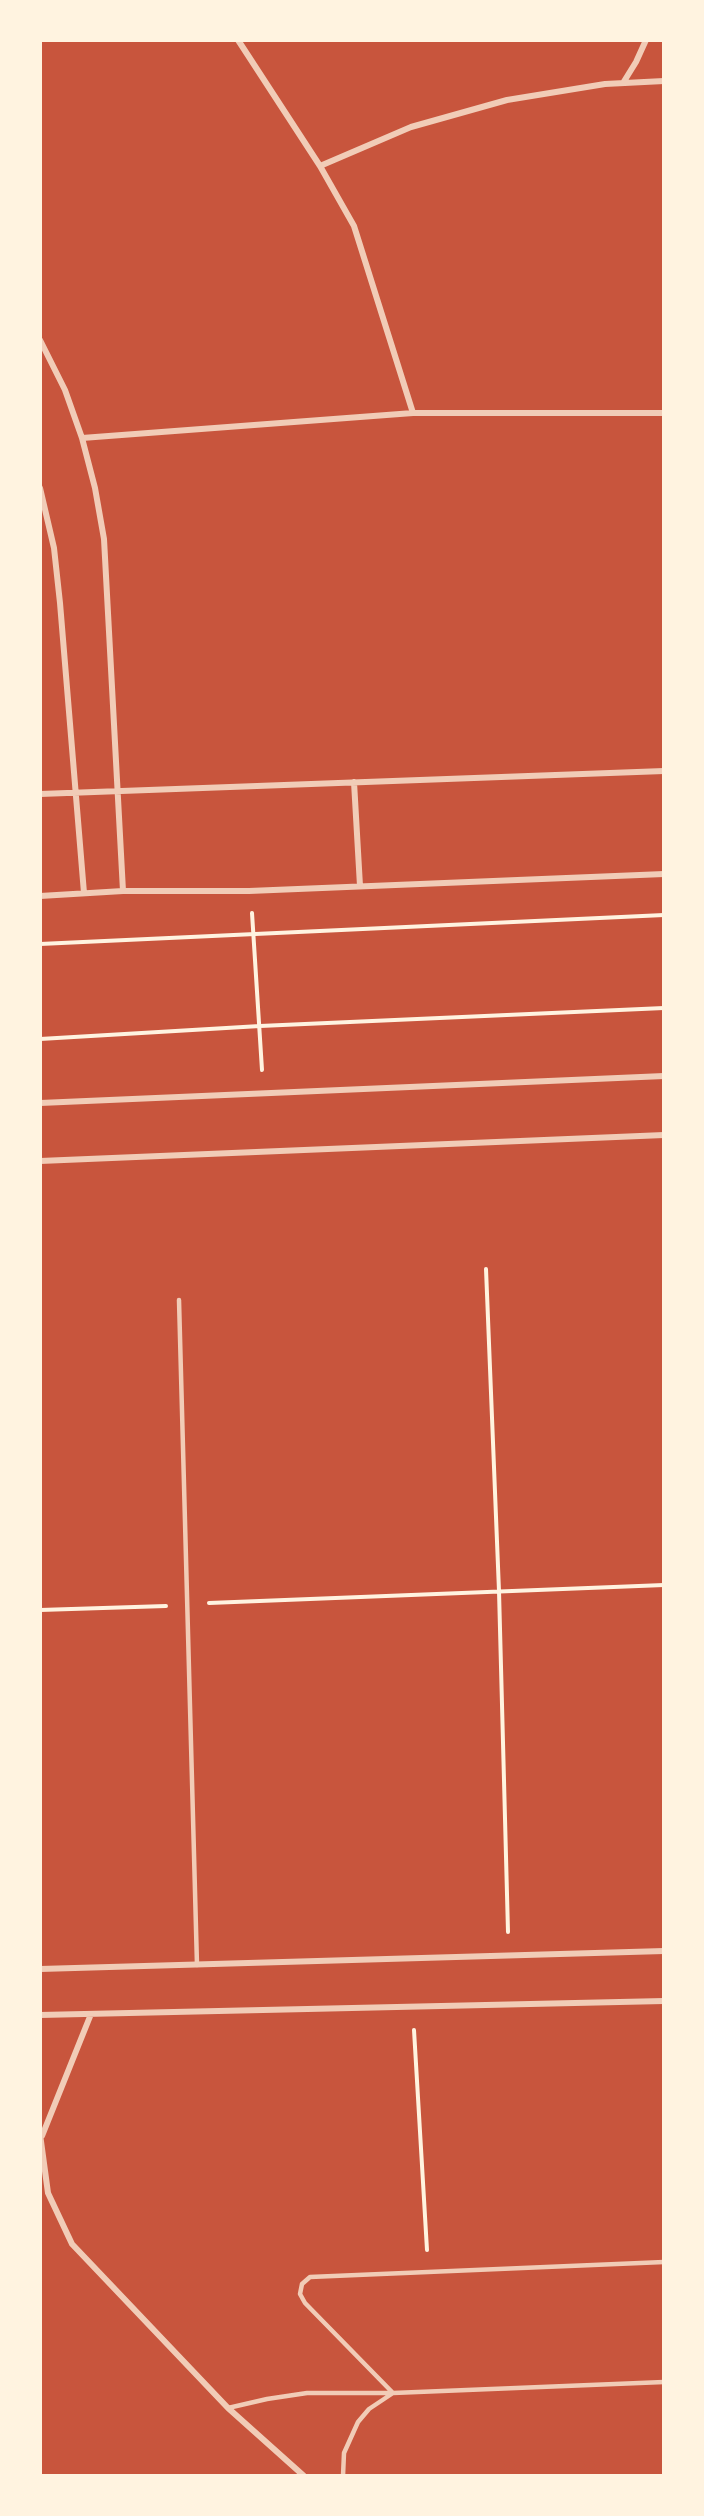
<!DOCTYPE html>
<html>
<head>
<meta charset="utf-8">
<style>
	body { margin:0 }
	#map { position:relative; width:704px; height:2516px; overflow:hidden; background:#c8553d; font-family:"IBM Plex Serif",serif }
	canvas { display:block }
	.frame { position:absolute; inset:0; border:42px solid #fff3e0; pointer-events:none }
</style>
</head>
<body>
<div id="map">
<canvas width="704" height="2516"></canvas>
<div class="frame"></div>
</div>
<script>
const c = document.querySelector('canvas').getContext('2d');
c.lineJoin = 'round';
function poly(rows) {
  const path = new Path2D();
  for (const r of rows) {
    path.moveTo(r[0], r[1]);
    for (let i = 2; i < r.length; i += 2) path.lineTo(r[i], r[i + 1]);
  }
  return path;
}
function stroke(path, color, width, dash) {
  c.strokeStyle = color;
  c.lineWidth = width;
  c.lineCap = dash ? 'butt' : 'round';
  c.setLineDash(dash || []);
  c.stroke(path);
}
stroke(poly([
	[252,913,262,1070],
	[40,944,664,915],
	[40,1039,260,1026,664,1008],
	[486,1269,499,1591,508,1932],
	[209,1603,664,1585],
	[40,1610,166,1606],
	[414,2030,427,2250]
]), '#fff3e0', 4);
stroke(poly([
	[179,1300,197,1965],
	[393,2393,305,2303,300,2294,302,2284,310,2277,664,2262],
	[228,2408,267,2399,307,2393,393,2393,664,2382],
	[343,2476,344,2453,358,2422,369,2409,393,2393]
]), '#f1ccb7', 4.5);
stroke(poly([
	[238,40,320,166,354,226,413,413],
	[623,83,636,62,646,40],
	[320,166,411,127,507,100,605,84,664,81],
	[40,340,65,390,82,438,95,488,104,539,123,891],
	[82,438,413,413,664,413],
	[40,488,54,548,60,603,84,893],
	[354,782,360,886],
	[40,794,664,771],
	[40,896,123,891,249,891,664,874],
	[40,1103,664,1076],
	[40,1161,664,1135],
	[40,1969,664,1951],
	[40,2015,664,2001],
	[40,2134,48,2193,72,2244,228,2408,304,2476],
	[42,2136,91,2014]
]), '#f1ccb7', 6);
</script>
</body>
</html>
